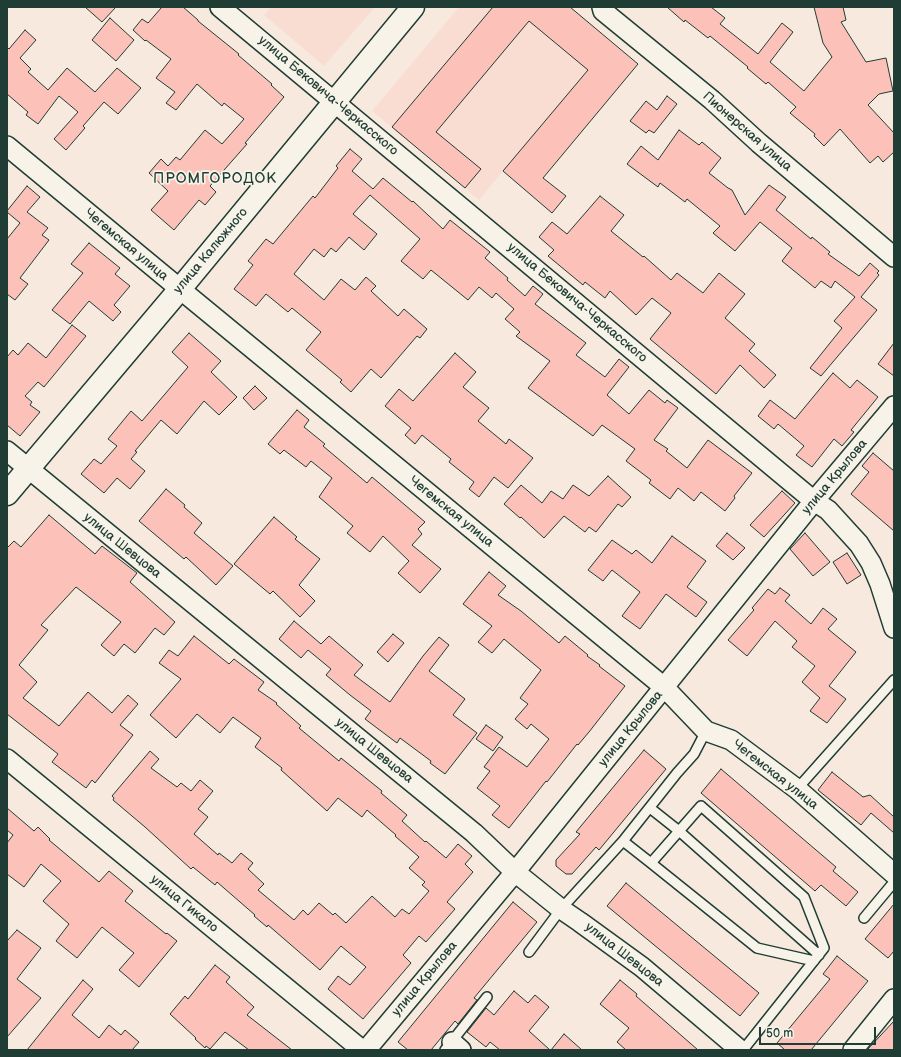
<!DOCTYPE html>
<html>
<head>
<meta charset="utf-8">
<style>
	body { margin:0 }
	#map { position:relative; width:901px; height:1057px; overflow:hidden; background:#f8e9de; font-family:"Balsamiq Sans",sans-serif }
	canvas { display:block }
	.frame { position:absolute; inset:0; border:8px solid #1f3d34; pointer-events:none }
	.scale { position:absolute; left:759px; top:1027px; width:117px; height:18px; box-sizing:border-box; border:2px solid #1f3d34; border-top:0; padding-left:5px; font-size:12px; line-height:14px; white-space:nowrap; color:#1f3d34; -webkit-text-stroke:3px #f7f3e8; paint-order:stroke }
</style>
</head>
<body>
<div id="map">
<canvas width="901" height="1057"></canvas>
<div class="frame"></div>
<div class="scale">50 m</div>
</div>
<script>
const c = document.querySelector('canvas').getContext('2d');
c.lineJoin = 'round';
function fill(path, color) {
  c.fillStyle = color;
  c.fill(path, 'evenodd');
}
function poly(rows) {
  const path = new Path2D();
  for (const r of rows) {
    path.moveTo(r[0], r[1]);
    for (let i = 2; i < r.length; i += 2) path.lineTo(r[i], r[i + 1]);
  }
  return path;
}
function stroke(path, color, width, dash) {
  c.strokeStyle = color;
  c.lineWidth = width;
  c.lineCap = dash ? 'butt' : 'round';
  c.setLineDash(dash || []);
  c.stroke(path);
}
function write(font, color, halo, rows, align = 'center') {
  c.font = font + ' "Balsamiq Sans",sans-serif';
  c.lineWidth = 3.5;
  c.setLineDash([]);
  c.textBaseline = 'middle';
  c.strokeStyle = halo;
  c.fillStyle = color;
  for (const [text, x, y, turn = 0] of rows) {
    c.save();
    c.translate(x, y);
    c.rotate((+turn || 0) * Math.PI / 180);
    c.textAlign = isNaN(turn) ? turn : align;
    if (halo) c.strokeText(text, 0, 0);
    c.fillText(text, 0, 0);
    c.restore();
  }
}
fill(poly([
	[271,7,375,7,324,66,264,15],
	[459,7,570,7,638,64,529,193,503,171,479,200,372,111]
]), '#f9ddd3');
const building = poly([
	[85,7,116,7,102,22,85,7],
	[162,7,183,7,198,20,198,21,239,54,238,55,272,84,271,85,284,97,245,143,247,144,210,186,216,192,205,205,199,200,174,230,151,210,168,191,149,173,161,159,168,166,176,157,180,160,205,130,222,144,244,119,224,103,222,106,197,84,176,110,166,103,175,92,156,78,171,59,146,40,145,41,133,30,142,19,148,23,162,7],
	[493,7,570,7,638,64,543,178,566,196,552,213,503,171,588,70,529,21,436,132,481,169,465,188,392,127,493,7],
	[667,7,711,7,725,18,720,24,758,54,782,23,793,32,770,62,804,91,832,57,823,43,814,7,843,7,846,20,841,22,866,62,886,58,893,91,879,94,868,105,894,133,894,152,883,162,878,156,870,163,840,129,824,146,814,136,815,134,790,113,796,107,768,82,766,84,747,68,748,67,710,36,708,38,685,20,684,22,667,7],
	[110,18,134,40,116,61,92,40,110,18],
	[25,30,36,40,20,58,31,69,28,72,48,90,67,68,95,92,117,68,141,88,118,114,104,102,83,126,85,128,66,150,54,139,78,112,59,96,38,124,26,115,28,112,7,94,7,47,9,49,25,30],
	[667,96,677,104,654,133,649,130,646,133,630,121,646,101,657,110,667,96],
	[679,130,699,145,702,142,721,158,709,173,728,188,732,190,745,215,769,185,786,197,776,210,811,239,812,237,830,252,828,254,859,276,870,263,879,271,877,273,879,275,861,297,877,310,821,376,810,368,842,328,834,321,855,297,835,281,831,288,821,281,815,288,782,261,792,248,760,222,735,251,713,233,720,226,687,199,685,202,660,183,658,187,627,164,641,146,658,160,679,130],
	[350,149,362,159,352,171,373,189,383,178,412,202,413,201,443,229,450,220,490,252,485,258,508,278,507,280,525,296,533,286,543,294,535,304,586,343,576,355,605,377,619,359,629,367,607,395,629,414,649,390,665,403,667,400,678,408,654,440,668,449,666,451,687,468,708,440,752,473,734,496,735,498,725,511,701,492,694,501,678,488,670,499,649,483,651,480,626,461,635,449,602,425,593,436,528,388,550,361,516,336,520,332,505,319,514,309,496,293,492,298,479,287,468,300,431,270,423,279,401,261,420,239,370,195,353,214,377,234,364,250,349,237,336,252,331,248,324,257,314,249,294,274,324,300,341,279,355,290,366,277,376,286,371,291,398,316,404,309,427,329,420,338,417,336,381,378,371,369,351,392,340,382,342,380,306,350,321,332,292,308,288,312,266,294,256,306,234,289,253,265,248,261,266,239,273,244,313,196,315,198,338,168,336,166,350,149],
	[27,186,40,197,27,212,48,228,42,235,49,240,20,278,28,284,15,300,7,294,7,239,20,223,7,212,7,211,27,186],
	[600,196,624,215,611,231,643,257,644,256,671,280,677,273,703,293,719,273,745,294,725,318,755,344,749,351,776,375,764,388,740,365,716,394,650,339,671,313,652,298,636,315,610,291,605,298,585,282,583,285,548,256,554,250,539,237,552,222,567,234,600,196],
	[89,243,120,268,115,274,130,286,114,305,121,312,113,321,89,301,70,324,52,310,83,273,71,264,89,243],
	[72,325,86,336,44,387,38,382,25,396,32,402,30,405,40,412,20,436,7,425,7,357,13,350,18,355,28,343,46,358,72,325],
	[189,333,221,361,211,372,237,397,219,415,204,401,177,434,161,420,135,451,137,452,131,459,145,471,130,489,117,478,104,493,81,474,94,459,101,464,117,446,108,439,131,411,142,421,188,367,172,352,189,333],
	[894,343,894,376,878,364,894,343],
	[455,353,476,372,463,387,489,408,478,421,506,444,509,439,533,458,508,488,494,477,479,497,469,489,474,482,449,462,451,459,422,435,415,444,405,435,411,428,385,406,399,389,413,401,455,353],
	[833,373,850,388,857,380,878,397,851,430,854,432,842,446,834,439,812,467,796,455,804,446,778,424,774,429,758,416,770,400,795,419,833,373],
	[255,386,267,398,254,410,243,398,255,386],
	[297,410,309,420,304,427,325,444,323,446,367,483,372,477,425,522,418,529,422,534,412,545,441,569,420,593,398,573,409,561,383,536,370,552,347,533,353,526,319,497,332,478,311,461,306,467,284,450,280,454,268,444,297,410],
	[873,453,894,471,894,531,851,494,869,472,862,466,873,453],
	[608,476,631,497,622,507,618,504,596,532,589,527,585,532,564,516,544,538,521,517,520,518,504,504,521,485,542,503,551,491,563,499,573,485,589,496,608,476],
	[166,489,185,505,184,507,202,523,194,533,233,566,216,585,186,557,184,559,139,521,166,489],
	[782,491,795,503,764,537,750,525,782,491],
	[49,515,95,554,102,546,137,573,130,582,175,622,164,635,155,628,135,653,124,644,114,656,101,645,121,622,76,587,41,625,48,630,19,665,37,682,23,698,59,726,88,692,112,713,128,695,138,704,120,725,133,735,95,783,92,780,86,788,52,762,58,754,7,714,7,548,14,541,21,547,49,515],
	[274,517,297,537,295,539,320,559,299,585,315,601,300,617,273,591,270,594,234,564,274,517],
	[727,533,745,548,733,560,716,546,727,533],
	[805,533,830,562,813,576,790,549,805,533],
	[672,536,706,561,687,587,707,602,696,617,666,594,640,629,622,616,640,592,612,570,603,581,588,570,612,540,632,554,636,550,652,563,672,536],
	[847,553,861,575,847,584,833,562,847,553],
	[489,572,506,586,498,595,521,611,559,643,565,636,588,655,587,656,600,665,599,666,625,686,589,732,578,745,577,744,547,782,546,781,509,828,492,815,500,806,477,788,490,771,484,767,499,747,527,767,549,739,531,724,527,729,515,719,528,704,520,698,541,670,504,639,492,653,478,642,492,626,463,604,489,572],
	[780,588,790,595,785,601,811,624,823,608,837,619,828,629,856,652,829,686,846,699,827,723,810,711,820,698,802,682,815,666,792,647,797,641,775,621,747,656,728,640,754,610,752,608,768,589,775,594,780,588],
	[294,621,321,644,329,636,363,665,354,675,390,702,423,656,439,637,449,645,429,671,465,699,453,715,477,733,445,774,430,763,431,761,400,738,397,743,365,719,371,711,350,695,326,675,331,669,308,650,301,658,279,639,294,621],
	[393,634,404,643,388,662,377,652,393,634],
	[194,636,229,664,234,659,264,682,258,690,277,703,276,704,301,726,299,728,339,761,341,758,382,791,381,793,407,815,402,821,425,842,426,841,446,858,458,844,472,856,465,864,473,872,447,902,455,909,426,942,419,936,403,955,411,963,363,1019,328,989,338,976,350,985,366,967,341,946,320,970,268,925,267,927,254,916,255,915,217,882,215,885,193,867,191,869,145,827,113,800,114,798,112,796,150,751,159,759,151,768,177,787,181,783,191,791,200,780,213,791,198,809,208,817,194,834,218,855,219,853,232,863,241,853,253,863,248,869,264,884,258,890,294,920,303,910,308,915,319,903,333,915,335,913,346,923,372,896,395,917,402,909,409,914,429,891,422,885,425,882,409,868,419,857,395,836,396,835,367,810,362,817,338,798,327,811,281,770,282,768,255,747,261,738,233,717,220,733,197,714,176,738,150,715,181,679,159,663,169,650,178,656,194,636],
	[486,725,503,737,493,751,476,739,486,725],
	[644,750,666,769,599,850,596,847,572,874,566,874,556,866,556,860,580,834,576,832,644,750],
	[721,769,836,867,833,871,858,892,846,906,821,885,815,891,701,793,721,769],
	[832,772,863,797,870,795,894,817,894,833,871,813,861,825,818,790,832,772],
	[7,808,34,831,38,827,50,839,49,840,99,882,109,871,133,891,125,901,166,934,167,933,177,941,139,987,119,970,134,953,102,927,77,958,56,941,69,924,43,901,61,881,41,864,24,887,7,874,7,843,13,835,7,830,7,808],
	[626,883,759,993,740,1016,607,906,626,883],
	[513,902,537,922,474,998,477,1000,458,1024,455,1021,431,1050,408,1050,398,1042,513,902],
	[894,904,894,951,888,958,865,939,894,904],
	[17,930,41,948,17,979,41,998,7,1037,7,941,17,930],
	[837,956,868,981,811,1050,785,1050,777,1043,830,979,823,974,837,956],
	[215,965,230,977,226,982,254,1007,247,1015,292,1050,249,1050,225,1032,210,1049,206,1046,205,1048,195,1039,196,1038,170,1014,185,996,188,999,215,965],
	[83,980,93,989,72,1015,99,1038,109,1025,121,1035,125,1030,139,1042,132,1050,27,1050,83,980],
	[620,980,637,994,636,996,698,1050,626,1050,617,1042,629,1028,600,1004,620,980],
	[514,991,528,1003,535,995,549,1007,529,1031,550,1050,500,1050,490,1042,486,1047,467,1032,486,1008,494,1015,514,991],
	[894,1021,894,1050,867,1050,894,1021],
	[564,1034,582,1050,551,1050,564,1034]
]);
fill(building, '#fcc1b8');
stroke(building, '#1f3d34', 1);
const lane = poly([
	[797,789,894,680],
	[650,808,679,831,819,955],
	[623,841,677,773,694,754,706,731],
	[651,863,757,948,814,961],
	[864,918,894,882],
	[529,952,561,909,623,841,651,863,701,806,804,897,824,948,743,1050],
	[445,1050,487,997]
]);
const street = poly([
	[220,7,814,501,828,510,859,544,871,563,880,584,894,628],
	[602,7,603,11,712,100,759,143,894,257],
	[7,146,180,289,664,687,706,731,731,740,797,789,894,874],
	[7,451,474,833,515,872,561,909,580,922,642,967,740,1050],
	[7,759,362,1050],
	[452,1042,461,1050],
	[366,1050,515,872,814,501,894,406],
	[853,1050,894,999]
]);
const secondary = poly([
	[7,494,180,289,413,7]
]);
stroke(lane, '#1f3d34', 12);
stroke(street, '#1f3d34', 22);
stroke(secondary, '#1f3d34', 25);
stroke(lane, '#f7f3e8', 9);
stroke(street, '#f7f3e8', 19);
stroke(secondary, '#f7f3e8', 22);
write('13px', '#1f3d34', '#f7f3e8', [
	["улица Бековича-Черкасского",328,96,40],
	["Пионерская улица",747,132,41],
	["Чегемская улица",126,245,40],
	["улица Калюжного",211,251,-50],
	["улица Бековича-Черкасского",577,303,40],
	["улица Крылова",835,477,-50],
	["Чегемская улица",451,512,39],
	["улица Шевцова",122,546,39],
	["улица Крылова",631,729,-51],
	["улица Шевцова",374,751,39],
	["Чегемская улица",775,775,38],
	["улица Гикало",184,904,39],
	["улица Шевцова",624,955,38],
	["улица Крылова",425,979,-50]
]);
c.letterSpacing = '1px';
write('15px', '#1f3d34', '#f7f3e8', [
	["ПРОМГОРОДОК",215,179]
]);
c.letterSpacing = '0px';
</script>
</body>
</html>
